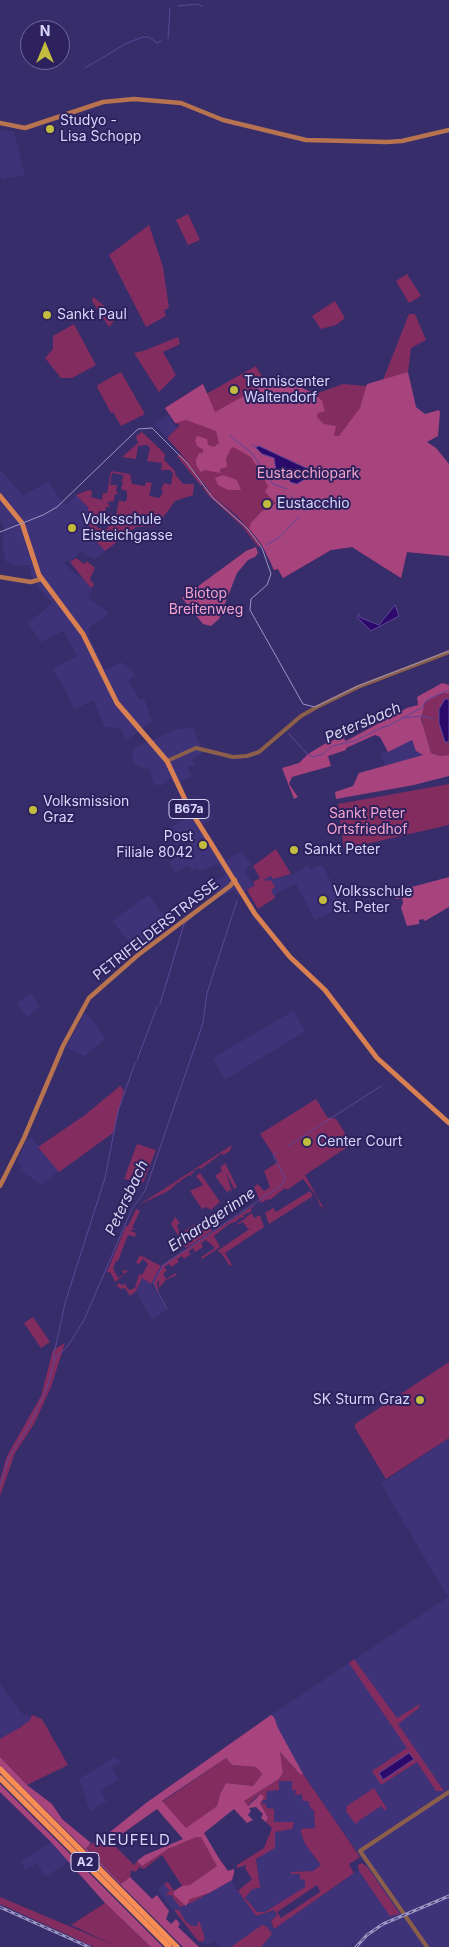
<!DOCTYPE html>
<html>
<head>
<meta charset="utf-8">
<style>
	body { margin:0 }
	#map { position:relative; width:449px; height:1947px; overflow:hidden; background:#372d6a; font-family:Inter,sans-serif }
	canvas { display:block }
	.north { position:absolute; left:20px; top:20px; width:50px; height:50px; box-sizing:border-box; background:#2e225e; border:1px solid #716a9c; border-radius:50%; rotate:0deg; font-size:14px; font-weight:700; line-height:20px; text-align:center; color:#d6d5fa }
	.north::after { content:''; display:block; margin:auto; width:18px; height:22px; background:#c2bd3f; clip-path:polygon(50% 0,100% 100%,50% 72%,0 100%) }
</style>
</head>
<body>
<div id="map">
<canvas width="449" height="1947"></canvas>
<div class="north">N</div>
</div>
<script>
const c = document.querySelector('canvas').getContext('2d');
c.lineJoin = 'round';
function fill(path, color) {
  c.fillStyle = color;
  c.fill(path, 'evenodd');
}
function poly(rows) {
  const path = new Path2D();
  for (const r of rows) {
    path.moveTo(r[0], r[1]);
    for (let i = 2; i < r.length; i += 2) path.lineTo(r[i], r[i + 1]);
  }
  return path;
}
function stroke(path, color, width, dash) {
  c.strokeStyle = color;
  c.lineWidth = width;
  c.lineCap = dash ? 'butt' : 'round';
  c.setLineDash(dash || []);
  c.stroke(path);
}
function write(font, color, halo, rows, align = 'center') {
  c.font = font + ' Inter,sans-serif';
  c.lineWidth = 4;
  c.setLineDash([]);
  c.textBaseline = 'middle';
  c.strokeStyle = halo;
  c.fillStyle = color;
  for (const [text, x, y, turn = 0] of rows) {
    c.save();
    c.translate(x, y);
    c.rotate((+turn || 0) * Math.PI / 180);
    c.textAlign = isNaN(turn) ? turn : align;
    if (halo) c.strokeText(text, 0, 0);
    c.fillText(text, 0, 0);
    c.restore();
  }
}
fill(poly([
	[0,129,14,132,25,175,3,179,0,176],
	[167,415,177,428,167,437,154,425],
	[0,469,23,496,48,481,65,506,76,495,88,507,90,535,105,551,94,560,81,551,69,562,67,560,64,563,73,572,84,579,92,590,88,598,108,612,106,616,89,628,89,636,105,670,121,662,136,675,128,680,140,700,144,698,152,721,133,736,126,739,119,728,105,727,93,700,75,709,53,669,77,656,63,631,41,642,28,623,53,603,44,595,31,575,29,565,20,566,6,562,3,548,4,528,0,521],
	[193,727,203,753,192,760,195,765,188,767,192,777,174,784,171,778,161,786,154,784,149,768,145,769,135,764,132,758,134,748,175,730],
	[412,740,423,755,385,766,381,753,388,752],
	[202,802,213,818,202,825,226,860,241,851,251,864,245,871,254,886,239,896,233,890,220,897,212,893,207,886,225,875,218,864,199,871,195,868,192,870,188,865,176,873,169,862,192,846,184,835,182,836,184,841,176,845,168,829,189,816,186,809],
	[308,865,310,869,321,865,324,868,343,906,315,920,296,884,277,893,275,898,265,881,262,881,271,876,274,879,292,875],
	[148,895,172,925,138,953,112,921],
	[31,993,40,1007,27,1017,17,1003],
	[293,1011,306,1031,225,1080,213,1058],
	[84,1014,87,1014,106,1038,85,1056,66,1048],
	[31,1137,59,1171,41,1185,20,1169,22,1165,17,1162,25,1143],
	[142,1278,151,1284,166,1310,152,1320,136,1291],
	[449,1438,449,1947,354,1947,355,1940,350,1947,261,1947,268,1938,249,1935,231,1947,220,1947,216,1941,205,1945,171,1908,158,1890,164,1884,170,1891,166,1895,171,1895,178,1902,194,1902,232,1880,236,1890,238,1891,256,1916,274,1910,277,1915,271,1921,274,1929,366,1865,265,1719,448,1597,381,1484],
	[0,1684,23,1714,41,1719,68,1765,27,1785,0,1757],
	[115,1757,121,1762,112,1768,119,1779,100,1791,107,1801,90,1811,79,1779],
	[279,1781,292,1781,296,1790,302,1794,314,1810,315,1828,301,1829,305,1844,321,1865,313,1871,291,1872,300,1874,305,1879,305,1887,265,1912,257,1912,245,1898,249,1891,259,1884,254,1863,263,1854,275,1848,275,1832,292,1829,294,1823,274,1822,262,1804,266,1791],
	[51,1842,68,1862,45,1877,37,1863,25,1869,21,1862]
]), '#3e3378');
fill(poly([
	[188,214,200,240,188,245,176,220],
	[149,225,163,267,169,308,164,310,166,316,146,327,109,255],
	[407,274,421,296,409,303,396,281],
	[93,297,116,315,116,319,109,327,92,301],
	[335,301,345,318,336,325,321,329,312,316],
	[409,314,415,314,426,340,411,348,408,372,383,380],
	[74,324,96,365,72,378,61,378,45,358,53,349,53,336],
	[178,337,180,344,163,352,176,375,159,392,134,353,143,351],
	[256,366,266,384,278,377,315,394,343,384,377,387,416,452,436,448,449,464,449,556,407,552,401,578,352,547,331,550,283,578,278,569,274,570,270,559,256,536,237,516,213,495,250,530,261,545,259,548,242,526,209,496,202,487,205,487,211,493,193,469,204,485,201,486,177,456,180,454,189,463,167,438,180,425,175,423,165,408,203,384,206,394],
	[121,372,145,414,121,426,113,412,111,413,97,387,99,384],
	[142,432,165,454,164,460,175,471,175,474,183,484,194,484,193,495,175,501,157,526,136,527,105,551,90,535,88,507,76,495,88,490,92,491,91,497,102,500,103,493,107,493,111,471,130,474,132,484,145,486,146,482,152,483,149,496,160,498,163,491,161,489,164,483,171,485,173,473,170,470,161,470,162,463,147,461,150,448,147,445,138,446,136,459,122,457,138,443,136,436],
	[112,473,124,475,122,480,119,480,123,481,121,489,127,491,127,499,125,502,119,500,116,516,110,513,108,529,97,528,97,520,101,520,98,518,98,515,105,514,106,507,110,507,107,502,114,501,115,494,119,494,116,491,117,485,110,485],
	[76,558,84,564,87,561,95,568,90,579,94,585,91,588,70,562],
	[443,693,449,693,449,755,440,756,431,753,423,727,421,713,425,702],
	[449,784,449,825,344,849,338,804],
	[276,849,291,874,273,879,271,876,262,881,271,880,275,887,271,890,275,898,258,909,247,890,255,885,253,882,260,878,253,866],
	[120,1086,124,1090,113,1133,59,1172,38,1147,85,1115],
	[316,1099,327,1117,336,1119,352,1144,305,1175,324,1209,322,1209,323,1208,320,1206,317,1197,303,1179,287,1190,285,1188,270,1200,268,1199,261,1203,254,1187,258,1184,264,1191,270,1187,264,1171,278,1162,260,1134],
	[137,1144,156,1150,143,1183,124,1179],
	[232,1145,230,1151,223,1155,222,1153,201,1169,199,1168,193,1171,194,1173,191,1173,192,1176,189,1175,180,1181,181,1183,178,1182,170,1190,139,1205],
	[225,1163,237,1187,234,1189,226,1172,232,1192,230,1190,227,1192,215,1176,222,1171,220,1168],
	[200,1173,220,1202,211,1210,206,1207,202,1209,190,1191,203,1185,196,1176],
	[310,1191,313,1196,269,1224,265,1213,273,1208,276,1212],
	[256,1204,251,1209,251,1212,247,1213,243,1215,244,1217,239,1218,237,1221,229,1224,214,1236,220,1247,202,1259,201,1257,215,1248,206,1240,201,1243,203,1247,195,1252,193,1248,188,1252,191,1254,188,1256,184,1259,182,1256,177,1259,179,1262,171,1267,169,1264,164,1267,167,1270,163,1274,166,1279,176,1273,177,1275,166,1280,159,1288,159,1280,157,1283,159,1294,154,1283,163,1265],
	[136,1209,140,1211,132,1228,136,1230,129,1230,136,1233,135,1237,128,1235,118,1261,116,1261,113,1268,118,1278,124,1274,122,1270,128,1271,115,1282,111,1273,107,1272,126,1226,128,1226],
	[252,1213,254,1218,260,1215,264,1227,225,1253,232,1265,230,1266,221,1253,217,1251,251,1228,248,1229,243,1222,234,1226,244,1219,246,1221,245,1218],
	[175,1217,180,1223,177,1225,180,1234,195,1224,199,1230,206,1226,205,1221,212,1231,186,1248,171,1224],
	[140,1255,161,1266,151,1284,142,1278,136,1291,130,1296,125,1288,121,1289,116,1285,120,1283,121,1285,125,1284,129,1290,135,1288,139,1274,142,1275,148,1264,143,1259,139,1264,136,1263],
	[33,1317,50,1342,41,1348,24,1323],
	[65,1343,51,1387,34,1424,15,1453,0,1496,0,1480,7,1456,41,1396,53,1350],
	[449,1362,449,1438,386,1479,355,1428,355,1424],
	[354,1659,397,1718,420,1704,419,1708,398,1724,444,1791,436,1791,417,1762,381,1785,372,1771,407,1748,349,1663],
	[32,1715,42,1719,68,1765,27,1785,0,1757,0,1739,21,1727,30,1720],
	[280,1752,300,1774,303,1774,360,1857,349,1864,354,1873,274,1929,271,1921,277,1915,274,1910,256,1916,238,1891,252,1879,245,1868,247,1865,237,1868,237,1865,264,1848,272,1828,266,1822,268,1818,257,1796,247,1806,244,1801,279,1779,283,1773],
	[279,1781,292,1781,292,1790,296,1790,295,1795,302,1794,303,1801,308,1801,311,1809,314,1810,315,1828,301,1829,301,1833,305,1844,321,1865,313,1871,291,1872,291,1874,300,1874,300,1879,305,1880,305,1887,265,1912,257,1912,245,1898,252,1889,260,1888,256,1859,275,1848,275,1832,292,1829,294,1822,274,1822,274,1809,266,1808,266,1804,262,1804,263,1800,266,1800,267,1791,279,1790],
	[317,1885,320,1892,281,1918,277,1912],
	[226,1758,232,1765,256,1767,262,1774,253,1786,226,1783,220,1794,217,1806,186,1829,162,1802],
	[374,1788,387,1809,385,1810,381,1806,357,1822,356,1825,346,1811,347,1806],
	[203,1833,220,1860,228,1871,234,1869,234,1873,232,1880,193,1902,180,1907,171,1895,165,1895,170,1891,164,1884,168,1882,174,1891,182,1886,162,1855,144,1869,140,1867,135,1872,131,1870,130,1877,121,1884,86,1847,105,1836,134,1865,137,1861,142,1866,168,1849],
	[362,1863,368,1868,400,1914,390,1916,359,1871,358,1865],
	[0,1897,114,1945,71,1925,105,1903,151,1947,94,1947,0,1904],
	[174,1910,179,1910,186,1922,192,1926,197,1926,199,1920,205,1939,202,1942,198,1941],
	[262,1925,267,1927,272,1934,261,1947,231,1947]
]), '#822c5f');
fill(poly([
	[408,372,416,407,425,414,439,410,440,413,438,436,427,442,436,448,449,464,449,556,407,552,401,578,352,547,331,550,283,578,278,569,274,570,262,545,249,528,251,523,261,512,276,503,265,492,268,486,251,457,233,447,230,450,226,459,227,467,220,469,220,473,205,470,201,472,196,465,196,460,199,453,203,453,203,449,198,447,195,441,197,436,207,439,208,445,214,447,219,443,216,431,186,420,175,423,165,408,203,384,215,412,278,377,315,394,322,401,325,411,318,413,317,417,324,424,336,426,334,436,339,436,360,408,367,384],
	[259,446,306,468,314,469,288,475,276,470,274,458],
	[223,475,237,480,241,490,228,490,218,485,215,478],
	[256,547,258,553,255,557,248,560,237,573,219,619,211,626,203,624,182,598,246,551],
	[442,683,449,685,449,693,443,693,425,702,421,719,431,753,440,756,449,755,449,776,414,785,336,799,335,792,353,786,359,773,423,755,416,751,412,740,388,752,380,737,375,735,346,748,346,750,328,756,331,766,292,777,289,784,298,797,294,799,282,768,299,763,308,754,326,743,342,737,346,741,407,708,418,705,417,697],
	[449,877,449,907,425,921,423,919,419,920,419,924,407,926,401,908,403,903,402,898,396,899,393,892],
	[271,1715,274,1717,278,1728,303,1774,300,1774,280,1752,283,1773,279,1779,244,1801,248,1806,261,1794,264,1797,260,1803,268,1818,266,1822,261,1818,263,1814,256,1807,249,1808,251,1811,248,1815,253,1820,247,1823,234,1809,204,1833,220,1860,228,1871,234,1869,234,1873,232,1880,209,1893,190,1899,186,1906,174,1895,174,1891,182,1886,190,1885,217,1866,201,1837,196,1837,168,1849,142,1866,137,1861,145,1855,183,1839,157,1809,112,1841,105,1836,146,1803],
	[226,1758,232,1765,256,1767,262,1774,253,1786,226,1783,220,1794,217,1806,186,1828,162,1801],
	[0,1757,27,1785,52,1804,62,1819,91,1843,86,1848,121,1884,130,1877,152,1899,157,1895,169,1911,166,1919,171,1924,176,1919,180,1924,178,1927,199,1947,183,1947,0,1765],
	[0,1784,163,1947,151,1947,105,1903,51,1842,0,1792]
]), '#a7437d');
const water = poly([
	[259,446,306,468,314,469,315,473,297,484,290,482,288,475,276,470,274,458,262,454,257,449,256,447,259,446],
	[395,605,399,616,371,631,357,617,359,614,359,617,379,625,395,605],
	[445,699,449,699,449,742,445,742,439,723,439,709,445,699],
	[409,1753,414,1759,383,1780,379,1773,409,1753]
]);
fill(water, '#2b0a6c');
stroke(water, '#5e4797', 1);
stroke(poly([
	[178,6,197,4,202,6],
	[168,39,170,8],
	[85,68,127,43,143,37,149,37,157,43,161,41],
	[230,436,252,453,273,484,287,489],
	[252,445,256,447],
	[290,495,296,502,304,505,305,511],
	[266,545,280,537,299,517],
	[402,718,423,716,433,719],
	[289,734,307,754,313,757,323,754,332,746,355,741,381,728,390,725,423,707,425,702,430,698,449,690],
	[160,1004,184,924,192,917],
	[137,1060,157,1007],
	[288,1146,381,1086],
	[167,1309,153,1283,163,1265,282,1185,285,1178,273,1155,277,1153],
	[53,1359,65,1303,105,1178,118,1111,135,1063],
	[0,1486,9,1457,29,1426,47,1388,55,1358,68,1346,84,1320,132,1209,145,1191,203,1023,207,993,237,901]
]), '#5e4797', 1);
stroke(poly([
	[167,761,196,748,233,757,247,756,259,752,301,716,317,707,358,687,449,652],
	[427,1947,360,1851,449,1792]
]), '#8b5f49', 4);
stroke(poly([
	[0,123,25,128,103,102,134,99,181,103,223,120,306,140,387,142,402,141,449,130],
	[0,577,31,582,41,579],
	[0,1186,24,1138,63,1046,89,998,138,955,230,886,235,880]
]), '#b7724f', 4.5);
stroke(poly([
	[0,496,22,523,39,575,83,634,117,703,167,761,189,808,255,914,290,957,325,990,377,1058,449,1123]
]), '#d98052', 5);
stroke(poly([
	[0,1769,177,1947],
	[0,1778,169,1947]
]), '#f78d55', 5.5);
stroke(poly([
	[0,532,43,515,57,507,138,429,152,428,187,463,213,498,247,528,262,548,271,574,267,585,251,599,250,610,303,704,315,707,358,686,449,651]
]), '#9b96c4', 1);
const rail = poly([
	[0,1907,89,1947],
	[356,1947,367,1935,383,1924,449,1896]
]);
stroke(rail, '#9b96c4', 3);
stroke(rail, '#2e225e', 1, [4]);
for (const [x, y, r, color] of [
	[50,129,5,"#c2bd3f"],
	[47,315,5,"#c2bd3f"],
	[234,390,5,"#c2bd3f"],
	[267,504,5,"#c2bd3f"],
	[72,528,5,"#c2bd3f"],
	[33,810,5,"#c2bd3f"],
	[203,845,5,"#c2bd3f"],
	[294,850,5,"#c2bd3f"],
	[323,900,5,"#c2bd3f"],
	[307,1142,5,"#c2bd3f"],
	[420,1400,5,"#c2bd3f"]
]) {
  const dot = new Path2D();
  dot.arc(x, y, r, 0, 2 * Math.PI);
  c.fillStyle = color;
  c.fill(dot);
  stroke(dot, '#2e225e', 2);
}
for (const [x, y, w] of [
	[189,809,40],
	[85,1862,28]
]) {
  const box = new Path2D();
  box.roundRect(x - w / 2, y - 9.5, w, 19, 4);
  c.fillStyle = '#2e225e';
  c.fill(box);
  stroke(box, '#d6d5fa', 1);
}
write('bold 12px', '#d6d5fa', null, [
	["B67a",189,809],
	["A2",85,1862]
]);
write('14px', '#d6d5fa', '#2e225e', [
	["Studyo -",60,121],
	["Lisa Schopp",60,137],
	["Sankt Paul",57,315],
	["Tenniscenter",244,382],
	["Waltendorf",244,398],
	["Eustacchio",277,504],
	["Volksschule",82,520],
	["Eisteichgasse",82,536],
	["Volksmission",43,802],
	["Graz",43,818],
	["Post",193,837,"right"],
	["Filiale 8042",193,853,"right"],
	["Sankt Peter",304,850],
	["Volksschule",333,892],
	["St. Peter",333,908],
	["Center Court",317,1142],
	["SK Sturm Graz",410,1400,"right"]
], 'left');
write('14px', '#f2a3cc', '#2e225e', [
	["Eustacchiopark",308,474],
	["Biotop",206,594],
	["Breitenweg",206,610],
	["Sankt Peter",367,814],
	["Ortsfriedhof",367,830]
]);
write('14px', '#d6d5fa', '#2e225e', [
	["PETRIFELDERSTRASSE",156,930,-38]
]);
write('italic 15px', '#d6d5ef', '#2e225e', [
	["Petersbach",363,723,-23],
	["Petersbach",127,1198,-65],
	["Erhardgerinne",212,1220,-34]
]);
c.letterSpacing = '1px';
write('15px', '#d6d5fa', '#2e225e', [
	["NEUFELD",133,1840]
]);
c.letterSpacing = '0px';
</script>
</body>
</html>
